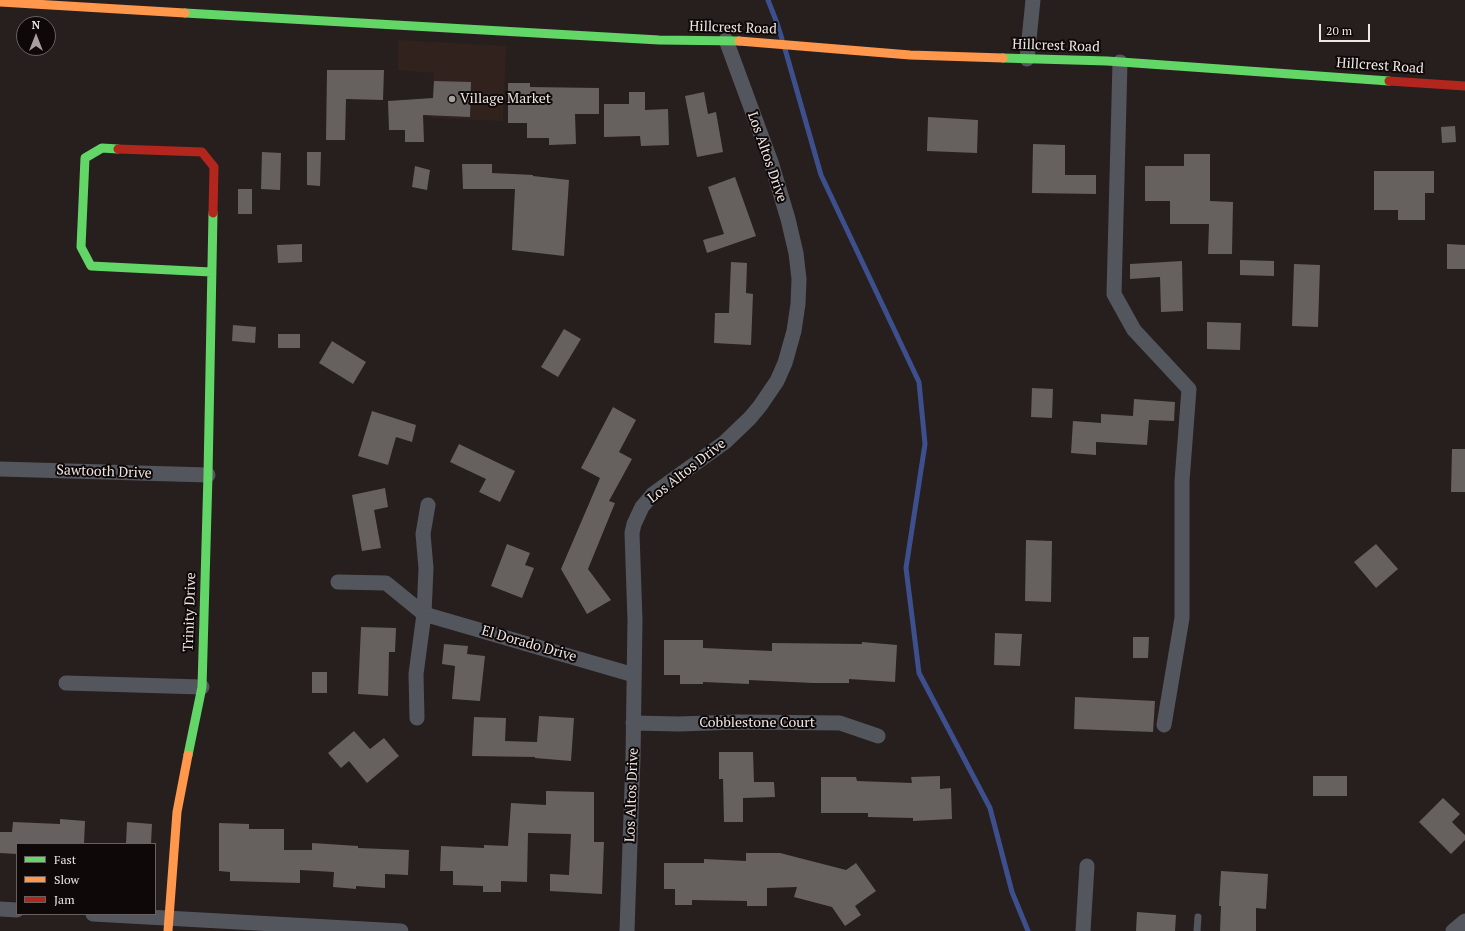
<!DOCTYPE html>
<html>
<head>
<meta charset="utf-8">
<style>
	body { margin:0 }
	#map { position:relative; width:1465px; height:931px; overflow:hidden; background:#261f1e; font-family:"PT Serif",serif }
	canvas { display:block }
	.legend { position:absolute; left:16px; top:843px; width:140px; height:72px; box-sizing:border-box; background:#0e0908; border:1px solid #686160; margin:0; padding:5px 7px; list-style:none; font-size:12px; color:#eee6e3 }
	.legend li { display:flex; align-items:center; gap:8px; height:20px }
	.legend b { width:20px; border:1px solid #686160 }
	.north { position:absolute; left:16px; top:16px; width:40px; height:40px; box-sizing:border-box; background:#0e0908; border:1px solid #686160; border-radius:50%; rotate:0deg; font-size:11px; font-weight:700; line-height:16px; text-align:center; color:#eee6e3 }
	.north::after { content:''; display:block; margin:auto; width:14px; height:18px; background:#a8a09e; clip-path:polygon(50% 0,100% 100%,50% 72%,0 100%) }
	.scale { position:absolute; left:1319px; top:24px; width:51px; height:18px; box-sizing:border-box; border:2px solid #eee6e3; border-top:0; padding-left:5px; font-size:12px; line-height:14px; white-space:nowrap; color:#eee6e3; -webkit-text-stroke:3px #0e0908; paint-order:stroke }
</style>
</head>
<body>
<div id="map">
<canvas width="1465" height="931"></canvas>
<ul class="legend">
<li><b style="height:5px;background:#63d668"></b>Fast</li>
<li><b style="height:5px;background:#ff974d"></b>Slow</li>
<li><b style="height:5px;background:#b3261e"></b>Jam</li>
</ul>
<div class="north">N</div>
<div class="scale">20 m</div>
</div>
<script>
const c = document.querySelector('canvas').getContext('2d');
c.lineJoin = 'round';
function fill(path, color) {
  c.fillStyle = color;
  c.fill(path, 'evenodd');
}
function poly(rows) {
  const path = new Path2D();
  for (const r of rows) {
    path.moveTo(r[0], r[1]);
    for (let i = 2; i < r.length; i += 2) path.lineTo(r[i], r[i + 1]);
  }
  return path;
}
function stroke(path, color, width, dash) {
  c.strokeStyle = color;
  c.lineWidth = width;
  c.lineCap = dash ? 'butt' : 'round';
  c.setLineDash(dash || []);
  c.stroke(path);
}
function write(font, color, halo, rows, align = 'center') {
  c.font = font + ' "PT Serif",serif';
  c.lineWidth = 4;
  c.setLineDash([]);
  c.textBaseline = 'middle';
  c.strokeStyle = halo;
  c.fillStyle = color;
  for (const [text, x, y, turn = 0] of rows) {
    c.save();
    c.translate(x, y);
    c.rotate((+turn || 0) * Math.PI / 180);
    c.textAlign = isNaN(turn) ? turn : align;
    if (halo) c.strokeText(text, 0, 0);
    c.fillText(text, 0, 0);
    c.restore();
  }
}
fill(poly([
	[398,40,506,46,503,121,431,118,434,73,398,70]
]), '#32221d');
stroke(poly([
	[768,0,777,23,782,39],
	[785,49,821,175,919,382,925,444,906,568,919,673,990,808,1012,892,1028,931]
]), '#3e4f8d', 5);
fill(poly([
	[327,70,384,70,383,100,346,99,345,140,326,140],
	[434,81,471,82,470,117,423,115,424,142,405,142,405,130,389,130,388,101,433,98],
	[508,83,530,83,530,87,599,88,599,114,575,114,576,144,549,145,549,138,527,138,527,123,508,123],
	[629,92,645,92,645,110,668,109,669,145,641,146,640,136,604,137,604,104,629,104],
	[704,92,708,114,716,112,723,152,697,157,685,96],
	[928,117,978,120,977,153,927,151],
	[1455,126,1456,142,1442,143,1441,127],
	[1033,144,1065,145,1065,175,1096,175,1096,194,1032,193],
	[262,152,281,153,280,190,261,189],
	[307,152,321,152,320,186,307,185],
	[1184,154,1210,154,1210,201,1233,202,1232,254,1208,254,1209,224,1170,224,1170,201,1145,201,1145,166,1184,166],
	[462,164,492,164,492,173,533,175,533,176,569,180,564,256,512,250,515,189,463,189],
	[415,166,430,170,427,190,412,187],
	[1374,171,1434,171,1434,193,1425,193,1425,220,1398,220,1398,210,1374,210],
	[735,177,756,236,707,253,703,240,724,234,708,187],
	[238,189,252,189,252,214,238,214],
	[302,244,302,262,278,263,277,245],
	[1447,244,1465,245,1465,269,1447,269],
	[1240,260,1274,261,1274,276,1240,275],
	[1182,261,1183,311,1161,312,1160,277,1130,279,1130,264],
	[731,262,747,263,746,293,753,294,751,345,714,343,715,313,729,313],
	[1294,264,1320,265,1318,327,1292,326],
	[1207,322,1241,323,1240,350,1207,349],
	[233,325,256,327,255,343,232,341],
	[564,329,581,339,558,377,541,367],
	[278,334,300,334,300,348,278,348],
	[332,341,366,362,353,384,319,363],
	[1032,388,1053,389,1052,418,1031,417],
	[1134,399,1175,402,1174,421,1149,420,1147,445,1096,442,1096,455,1071,453,1073,421,1101,423,1101,414,1133,416],
	[613,407,636,420,619,452,632,459,609,501,615,503,588,569,611,600,587,614,561,569,600,478,581,468],
	[372,411,416,425,412,442,396,437,388,465,358,456],
	[459,444,515,471,500,502,479,492,486,479,450,462],
	[1452,449,1465,449,1465,492,1451,492],
	[385,488,388,507,374,510,381,548,362,551,352,495],
	[1026,540,1052,541,1051,602,1025,601],
	[507,544,530,553,525,565,534,568,522,598,491,586],
	[1376,544,1398,569,1376,588,1354,562],
	[361,627,396,628,395,652,389,652,388,696,358,694],
	[995,633,1022,634,1020,666,994,665],
	[1133,637,1149,637,1148,658,1133,658],
	[664,640,703,640,703,648,772,651,772,643,862,644,862,642,897,645,895,682,849,679,849,683,813,683,749,680,749,684,703,682,703,684,680,684,680,675,664,675],
	[444,644,468,646,467,654,485,656,480,701,452,699,455,666,442,664],
	[312,672,327,672,327,693,312,693],
	[1075,697,1155,701,1153,732,1074,729],
	[539,716,574,718,571,761,535,758,535,757,472,756,474,717,506,718,505,741,537,742],
	[354,731,370,749,384,738,399,756,367,783,349,761,341,768,328,753],
	[719,752,753,752,754,782,774,782,775,797,743,798,743,822,724,822,723,779,719,779],
	[940,776,940,789,951,788,952,819,913,821,913,818,868,817,868,813,821,813,821,777,856,777,857,781,912,783,911,777],
	[1313,776,1347,776,1347,796,1313,796],
	[546,791,594,792,594,842,604,842,602,894,550,891,550,874,569,875,571,834,528,833,527,882,501,881,501,892,483,892,483,886,453,885,453,871,440,871,441,846,484,848,484,845,508,846,511,803,546,805],
	[1443,798,1460,814,1452,822,1465,835,1465,840,1451,854,1419,822],
	[60,819,85,821,84,844,17,844,17,854,0,853,0,832,12,832,13,822,60,824],
	[127,822,152,824,151,844,126,844],
	[219,823,249,824,249,829,284,829,284,850,312,850,312,843,358,846,358,848,409,850,408,875,385,874,385,888,356,886,356,889,333,887,334,872,300,870,300,883,230,881,230,872,219,871],
	[746,853,780,853,846,870,856,863,876,891,855,906,861,915,845,926,832,907,794,897,797,887,767,888,767,906,747,906,747,901,692,900,692,905,675,905,675,889,664,889,664,863,704,863,704,859,746,861],
	[1221,871,1268,874,1266,909,1256,908,1256,931,1220,931,1221,906,1219,906],
	[1137,912,1176,915,1175,931,1136,931]
]), '#66605f');
stroke(poly([
	[1197,931,1198,917]
]), '#54565e', 7);
stroke(poly([
	[1027,59,1033,0],
	[1120,62,1114,294,1134,330,1189,389,1182,481,1182,618,1164,725],
	[0,469,208,475],
	[338,582,386,583,424,614,634,675],
	[66,683,202,687],
	[417,718,416,674,424,614,426,568,423,534,428,505],
	[633,723,679,724,738,722,840,723,878,736],
	[0,909,17,910],
	[93,914,401,931],
	[627,931,633,758,635,620,632,533,634,524,642,507,653,494,725,442,750,418,760,406,777,381,785,363,794,331,798,304,799,279,796,253,788,219,771,162,726,40],
	[1083,931,1087,866],
	[1453,931,1465,921]
]), '#54565e', 15);
stroke(poly([
	[185,13,659,40,739,41],
	[1003,58,1107,61,1389,81],
	[118,149,102,148,85,158,81,247,91,266,211,272],
	[188,755,202,687,208,475,213,213]
]), '#63d668', 9);
stroke(poly([
	[0,2,185,13],
	[739,41,910,55,1003,58],
	[168,931,177,812,188,755]
]), '#ff974d', 9);
stroke(poly([
	[1389,81,1465,86],
	[118,149,202,152,214,167,213,213]
]), '#b3261e', 9);
for (const [x, y, r, color] of [
	[452,99,4,"#a8a09e"]
]) {
  const dot = new Path2D();
  dot.arc(x, y, r, 0, 2 * Math.PI);
  c.fillStyle = color;
  c.fill(dot);
  stroke(dot, '#0e0908', 1.5);
}
write('14px', '#eee6e3', '#0e0908', [
	["Hillcrest Road",733,28,2],
	["Hillcrest Road",1056,46,2],
	["Hillcrest Road",1380,66,4],
	["Los Altos Drive",767,157,71],
	["Los Altos Drive",687,471,-38],
	["Sawtooth Drive",104,472,2],
	["Trinity Drive",190,612,-88],
	["El Dorado Drive",529,644,16],
	["Cobblestone Court",757,723],
	["Los Altos Drive",632,795,-88]
]);
write('14px', '#eee6e3', '#0e0908', [
	["Village Market",460,99]
], 'left');
</script>
</body>
</html>
